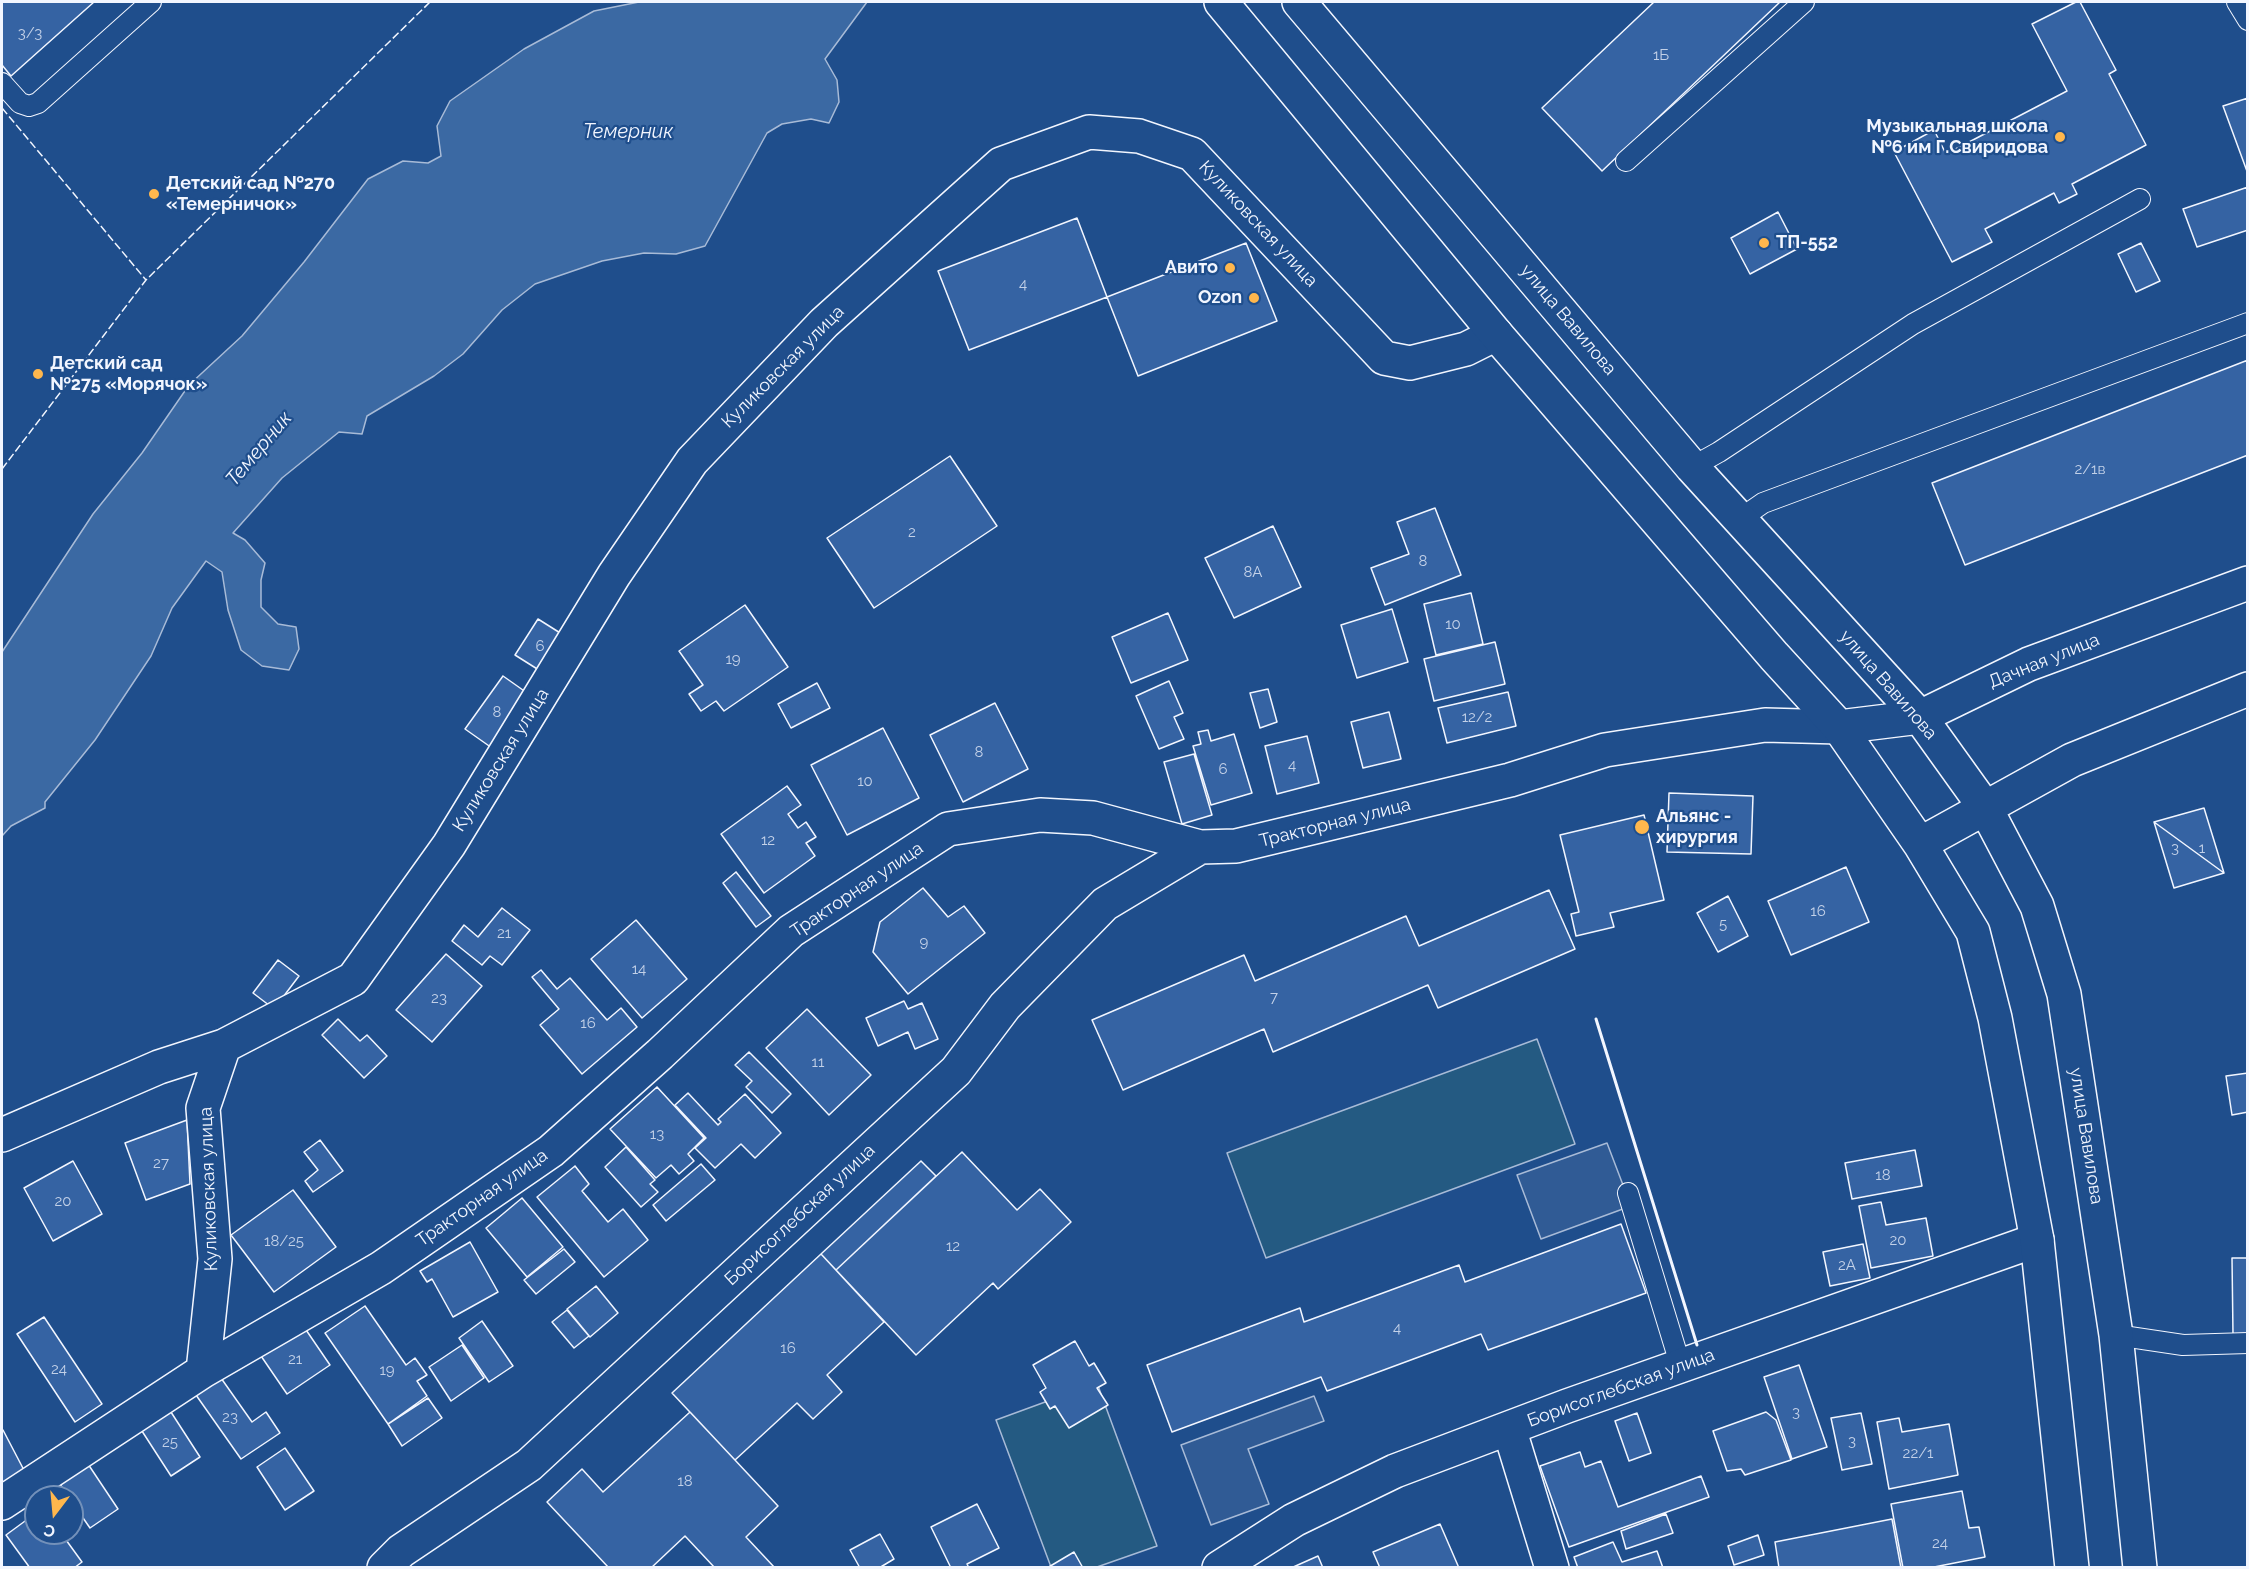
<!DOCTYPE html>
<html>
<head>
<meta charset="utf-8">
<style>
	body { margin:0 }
	#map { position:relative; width:2249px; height:1569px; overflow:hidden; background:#1f4e8c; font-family:Raleway,sans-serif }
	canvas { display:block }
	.frame { position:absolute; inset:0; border:3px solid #f2f6ff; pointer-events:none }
	.north { position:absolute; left:24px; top:1485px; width:60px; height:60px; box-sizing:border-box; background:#1f4e8c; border:2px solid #7391ba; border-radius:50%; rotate:196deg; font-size:16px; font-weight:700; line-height:24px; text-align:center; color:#f2f6ff }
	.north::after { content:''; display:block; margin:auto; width:21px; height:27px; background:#ffb74d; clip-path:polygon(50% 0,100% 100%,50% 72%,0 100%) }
</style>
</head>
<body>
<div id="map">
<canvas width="2249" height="1569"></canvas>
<div class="frame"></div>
<div class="north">С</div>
</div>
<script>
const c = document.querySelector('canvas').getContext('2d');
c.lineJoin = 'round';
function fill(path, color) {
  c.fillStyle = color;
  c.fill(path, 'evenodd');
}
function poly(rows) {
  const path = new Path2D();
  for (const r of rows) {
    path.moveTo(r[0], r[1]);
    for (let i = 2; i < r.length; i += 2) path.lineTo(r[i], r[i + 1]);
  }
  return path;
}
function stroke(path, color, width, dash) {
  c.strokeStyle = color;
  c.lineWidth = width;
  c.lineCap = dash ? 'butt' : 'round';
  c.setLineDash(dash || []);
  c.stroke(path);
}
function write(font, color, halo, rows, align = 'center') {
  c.font = font + ' Raleway,sans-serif';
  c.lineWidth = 4.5;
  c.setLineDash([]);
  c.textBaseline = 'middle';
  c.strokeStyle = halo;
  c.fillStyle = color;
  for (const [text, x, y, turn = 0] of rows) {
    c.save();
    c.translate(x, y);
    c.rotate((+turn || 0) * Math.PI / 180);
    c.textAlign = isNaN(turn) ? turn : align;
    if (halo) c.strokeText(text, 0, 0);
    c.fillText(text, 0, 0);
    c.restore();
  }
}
const green = poly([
	[1537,1039,1575,1144,1266,1258,1227,1153,1537,1039],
	[1097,1383,1157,1546,1097,1567,1051,1567,996,1420,1097,1383]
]);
fill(green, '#245a82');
stroke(green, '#a8bbd7', 1.5);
const parking = poly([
	[1607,1143,1631,1206,1541,1239,1517,1175,1607,1143],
	[1314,1396,1324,1421,1248,1449,1269,1504,1211,1525,1181,1445,1314,1396]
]);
fill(parking, '#305b95');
stroke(parking, '#a8bbd7', 1.5);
const water = poly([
	[639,2,867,2,825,59,837,80,839,102,829,123,811,119,782,124,767,133,705,246,676,254,644,253,602,261,535,284,502,310,463,354,434,376,367,416,362,434,339,432,282,478,233,533,245,540,265,563,261,580,261,607,278,624,296,627,299,649,289,670,262,666,241,650,228,610,222,572,206,561,172,608,151,656,95,740,45,802,45,808,11,826,2,836,2,652,93,514,142,453,189,385,242,336,304,262,368,179,403,161,428,163,441,156,437,126,450,101,524,49,594,11,639,2]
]);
fill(water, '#3b69a3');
stroke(water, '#a8bbd7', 1.5);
const building = poly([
	[2,2,94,2,11,76,2,65,2,2],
	[1654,2,1780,2,1602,171,1542,108,1654,2],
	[2076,2,2080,2,2116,70,2109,74,2146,145,2072,184,2077,194,2059,203,2054,193,1985,229,1992,242,1952,262,1894,152,1934,130,1946,154,2067,91,2032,24,2076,2],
	[2248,98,2248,174,2223,106,2248,98],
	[2248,187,2248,230,2197,247,2183,209,2248,187],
	[1778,212,1797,249,1750,274,1731,238,1778,212],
	[1077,218,1107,297,969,350,938,271,1077,218],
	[1246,243,1277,321,1138,376,1107,297,1246,243],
	[2141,243,2160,281,2136,292,2118,254,2141,243],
	[2248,360,2248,455,1965,565,1932,483,2248,360],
	[950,456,997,526,874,608,827,538,950,456],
	[1435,508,1461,575,1385,605,1371,568,1409,554,1397,522,1435,508],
	[1273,526,1301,587,1234,618,1205,558,1273,526],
	[1471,593,1483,644,1436,655,1424,604,1471,593],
	[745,605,788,667,724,711,716,701,701,711,689,694,703,685,679,651,745,605],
	[1392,609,1408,662,1357,678,1341,625,1392,609],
	[1168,613,1188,660,1131,683,1112,637,1168,613],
	[538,619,565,636,542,672,515,655,538,619],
	[1495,642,1505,684,1434,701,1424,659,1495,642],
	[503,676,530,695,492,748,465,729,503,676],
	[1169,681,1183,713,1174,717,1184,739,1159,749,1136,696,1169,681],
	[817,683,830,708,791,728,778,704,817,683],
	[1268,689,1277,722,1260,728,1250,693,1268,689],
	[1508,692,1516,726,1447,743,1438,708,1508,692],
	[995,703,1028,769,963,802,930,735,995,703],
	[1389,712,1401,759,1363,768,1351,722,1389,712],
	[883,728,919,798,847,835,811,765,883,728],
	[1208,730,1211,741,1234,734,1252,793,1211,805,1193,746,1201,744,1198,732,1208,730],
	[1307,736,1319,783,1277,794,1265,746,1307,736],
	[1194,754,1212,815,1182,824,1164,762,1194,754],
	[787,786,801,805,788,814,798,828,806,822,816,837,806,843,815,856,764,893,721,834,787,786],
	[1669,793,1753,796,1751,854,1667,852,1669,793],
	[2204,808,2224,873,2154,822,2204,808],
	[1644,815,1664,900,1610,913,1614,927,1576,936,1571,914,1579,912,1560,835,1644,815],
	[2154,822,2224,873,2174,888,2154,822],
	[1846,867,1869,922,1791,955,1768,901,1846,867],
	[736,872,771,916,756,927,723,883,736,872],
	[923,888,948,917,964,906,985,933,908,994,873,952,880,922,923,888],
	[1549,890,1575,949,1438,1008,1428,985,1273,1052,1264,1029,1123,1090,1092,1020,1244,955,1255,981,1406,916,1419,946,1549,890],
	[1728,896,1748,936,1718,952,1697,913,1728,896],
	[502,908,530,930,502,965,490,956,482,965,452,941,464,925,478,937,502,908],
	[636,920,687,979,642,1018,591,959,636,920],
	[446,954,482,986,432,1042,396,1010,446,954],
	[278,960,299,976,274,1009,253,993,278,960],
	[541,970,557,989,570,978,607,1020,621,1008,637,1027,582,1074,540,1025,559,1009,532,977,541,970],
	[904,1001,908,1009,922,1003,938,1039,915,1049,908,1032,878,1046,866,1018,904,1001],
	[807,1009,871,1075,829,1115,766,1048,807,1009],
	[338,1019,360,1041,367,1035,387,1056,364,1078,322,1035,338,1019],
	[749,1052,791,1094,772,1113,746,1087,752,1081,735,1065,749,1052],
	[2248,1073,2248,1112,2232,1115,2226,1076,2248,1073],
	[657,1087,704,1138,688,1154,694,1161,679,1174,671,1165,656,1178,610,1129,657,1087],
	[688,1093,718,1125,721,1122,718,1119,745,1094,781,1133,755,1158,741,1144,715,1168,695,1148,706,1138,675,1105,688,1093],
	[187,1120,190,1184,146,1200,125,1143,187,1120],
	[320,1140,343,1171,313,1192,305,1181,318,1170,304,1152,320,1140],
	[626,1147,655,1180,650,1184,658,1192,641,1207,605,1167,626,1147],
	[1915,1150,1922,1186,1852,1199,1845,1163,1915,1150],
	[962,1152,1017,1210,1040,1189,1071,1222,998,1289,993,1283,916,1355,836,1270,962,1152],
	[73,1161,102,1214,53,1241,24,1188,73,1161],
	[921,1161,936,1176,836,1270,821,1254,921,1161],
	[701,1164,715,1180,666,1221,653,1205,701,1164],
	[575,1166,589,1184,582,1191,608,1222,623,1209,648,1240,604,1277,537,1197,575,1166],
	[293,1190,336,1247,274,1292,231,1235,293,1190],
	[522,1198,563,1247,527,1277,486,1228,522,1198],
	[1881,1202,1886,1225,1926,1218,1933,1256,1871,1268,1859,1206,1881,1202],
	[1621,1224,1646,1293,1488,1350,1481,1334,1327,1391,1321,1377,1172,1432,1147,1365,1300,1308,1304,1322,1459,1265,1465,1282,1621,1224],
	[470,1242,498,1292,453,1317,432,1279,427,1282,420,1271,470,1242],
	[1863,1244,1870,1278,1830,1286,1823,1252,1863,1244],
	[564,1249,575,1262,536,1294,524,1280,564,1249],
	[821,1254,884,1322,827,1375,842,1392,813,1419,797,1403,735,1460,672,1393,821,1254],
	[2232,1258,2248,1258,2248,1335,2233,1335,2232,1258],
	[596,1286,618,1313,590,1337,567,1309,596,1286],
	[365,1306,406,1365,415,1358,427,1375,417,1381,427,1396,388,1424,325,1333,365,1306],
	[567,1310,589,1336,574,1348,552,1322,567,1310],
	[44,1317,102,1404,75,1422,17,1334,44,1317],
	[482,1321,513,1366,489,1382,459,1338,482,1321],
	[302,1324,330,1365,287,1394,259,1353,302,1324],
	[1075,1341,1089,1366,1094,1363,1106,1383,1097,1388,1108,1405,1069,1428,1055,1406,1050,1409,1040,1392,1046,1388,1033,1365,1075,1341],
	[462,1345,484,1378,451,1401,429,1367,462,1345],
	[1799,1365,1827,1447,1792,1459,1764,1377,1799,1365],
	[221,1378,252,1422,266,1412,280,1433,241,1459,196,1395,221,1378],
	[428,1398,442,1418,402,1446,388,1424,428,1398],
	[169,1409,200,1457,171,1476,140,1428,169,1409],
	[690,1412,778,1506,746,1537,775,1568,715,1568,685,1536,651,1568,609,1568,547,1502,582,1469,603,1492,690,1412],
	[1766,1412,1776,1420,1791,1460,1745,1475,1741,1469,1727,1471,1713,1431,1766,1412],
	[1637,1413,1651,1453,1629,1461,1615,1421,1637,1413],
	[1861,1413,1872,1464,1842,1470,1831,1418,1861,1413],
	[1899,1418,1902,1432,1949,1424,1958,1475,1889,1489,1877,1422,1899,1418],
	[3,1430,26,1474,2,1486,2,1431,3,1430],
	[285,1448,314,1491,285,1510,257,1467,285,1448],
	[1580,1452,1585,1467,1601,1461,1618,1507,1701,1476,1709,1497,1569,1547,1540,1466,1580,1452],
	[88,1464,118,1509,90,1528,72,1502,72,1497,69,1497,59,1483,88,1464],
	[1962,1491,1969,1528,1979,1527,1985,1557,1929,1568,1903,1568,1891,1504,1962,1491],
	[977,1504,999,1548,967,1564,969,1568,951,1568,931,1527,977,1504],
	[36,1513,36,1533,61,1533,82,1562,74,1568,30,1568,6,1535,36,1513],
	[1666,1514,1673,1533,1626,1549,1621,1531,1666,1514],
	[1892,1519,1901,1568,1779,1568,1775,1542,1892,1519],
	[1440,1524,1459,1568,1380,1568,1373,1552,1440,1524],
	[880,1534,894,1559,879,1568,860,1568,850,1550,880,1534],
	[1758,1535,1764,1555,1734,1565,1728,1546,1758,1535],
	[1613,1542,1622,1562,1657,1551,1663,1568,1578,1568,1574,1557,1613,1542],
	[1074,1552,1083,1568,1047,1568,1074,1552],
	[1318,1556,1323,1568,1291,1568,1318,1556]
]);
fill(building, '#3563a3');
stroke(building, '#f2f6ff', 1.5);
const service = poly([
	[2237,2,2248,20],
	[2,83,20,103,29,106,38,103,151,2],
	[1626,161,1804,2],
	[1692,467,1719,452,1913,324,2140,199],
	[1740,519,1763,503,2248,323],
	[1628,1193,1681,1367],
	[2116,1335,2183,1345,2248,1343]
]);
const minor = poly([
	[2,1135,159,1067,224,1046],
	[203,1371,215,1259,203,1108,224,1046,353,979,449,845,614,575,692,461,824,323,1001,164,1089,132,1139,136,1192,154,1384,358,1410,363,1466,349,1496,334],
	[1509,1428,1552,1568],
	[2,1503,203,1371,381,1268,551,1151,660,1054,791,931,948,829,1040,815,1093,818,1200,847,1236,846,1510,780,1605,750,1765,725,1839,727],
	[384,1568,401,1551,529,1465,956,1071,1005,1006,1105,904,1200,847],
	[1219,1568,1294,1520,1395,1471,1567,1406,2037,1240]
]);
const primary = poly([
	[1221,2,1496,334,1774,656,1839,727,1920,844,1973,932,1995,1018,2037,1240,2072,1568],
	[1299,2,1692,467,1920,717,1986,809,2037,906,2064,994,2116,1335,2140,1568],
	[1839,727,1920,717,2029,664,2248,583],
	[1920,844,2072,760,2248,689]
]);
stroke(service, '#f2f6ff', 22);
stroke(minor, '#f2f6ff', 36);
stroke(primary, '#f2f6ff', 36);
stroke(service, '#1f4e8c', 20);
stroke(minor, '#1f4e8c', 33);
stroke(primary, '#1f4e8c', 33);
stroke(poly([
	[2,108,146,280],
	[2,469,146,280,430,2]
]), '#f2f6ff', 1.5, [8, 3]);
stroke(poly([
	[1596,1019,1697,1345]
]), '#f2f6ff', 3);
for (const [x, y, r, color] of [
	[2060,137,6,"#ffb74d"],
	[154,194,6,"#ffb74d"],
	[1764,243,6,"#ffb74d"],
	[1230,268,6,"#ffb74d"],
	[1254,298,6,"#ffb74d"],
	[38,374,6,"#ffb74d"],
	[1642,827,8,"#ffb74d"]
]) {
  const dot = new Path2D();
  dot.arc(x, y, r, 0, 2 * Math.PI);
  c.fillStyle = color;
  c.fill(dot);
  stroke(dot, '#1f4e8c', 2);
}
write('15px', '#c3d1e8', null, [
	["3/3",30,33],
	["1Б",1661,55],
	["4",1023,284],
	["2/1в",2090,469],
	["2",912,532],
	["8",1423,561],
	["8А",1253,572],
	["10",1453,624],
	["6",540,646],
	["19",733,659],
	["8",497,712],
	["12/2",1477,717],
	["8",979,752],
	["4",1292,765],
	["6",1223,769],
	["10",865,781],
	["12",768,840],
	["3",2175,848],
	["1",2202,848],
	["16",1818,911],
	["5",1723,924],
	["21",504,933],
	["9",924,942],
	["14",639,969],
	["7",1274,997],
	["23",439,998],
	["16",588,1023],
	["11",818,1062],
	["13",657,1134],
	["27",161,1163],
	["18",1883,1175],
	["20",63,1201],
	["20",1898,1240],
	["18/25",284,1241],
	["12",953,1246],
	["2А",1847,1265],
	["4",1397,1328],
	["16",788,1348],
	["21",295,1359],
	["24",59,1369],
	["19",387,1370],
	["3",1796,1412],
	["23",230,1417],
	["3",1852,1441],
	["25",170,1442],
	["22/1",1918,1453],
	["18",685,1481],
	["24",1940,1543]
]);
write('bold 18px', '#f2f6ff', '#1f4e8c', [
	["Музыкальная школа",2048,127,"right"],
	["№6 им Г.Свиридова",2048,148,"right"],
	["Детский сад №270",166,184],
	["«Темерничок»",166,205],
	["ТП-552",1776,243],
	["Авито",1218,268,"right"],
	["Ozon",1242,298,"right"],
	["Детский сад",50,364],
	["№275 «Морячок»",50,385],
	["Альянс -",1656,817],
	["хирургия",1656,838]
], 'left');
write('18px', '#f2f6ff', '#1f4e8c', [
	["Куликовская улица",1258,224,47],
	["улица Вавилова",1568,320,50],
	["Куликовская улица",783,367,-45],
	["Дачная улица",2044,661,-22],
	["улица Вавилова",1888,685,49],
	["Куликовская улица",501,760,-58],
	["Тракторная улица",1335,823,-14],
	["Тракторная улица",857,890,-34],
	["улица Вавилова",2086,1136,81],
	["Куликовская улица",209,1189,-92],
	["Тракторная улица",482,1198,-35],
	["Борисоглебская улица",800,1215,-43],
	["Борисоглебская улица",1621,1388,-20]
]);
write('italic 20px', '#f2f6ff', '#1f4e8c', [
	["Темерник",628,132],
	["Темерник",259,449,-50]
]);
</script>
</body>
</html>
